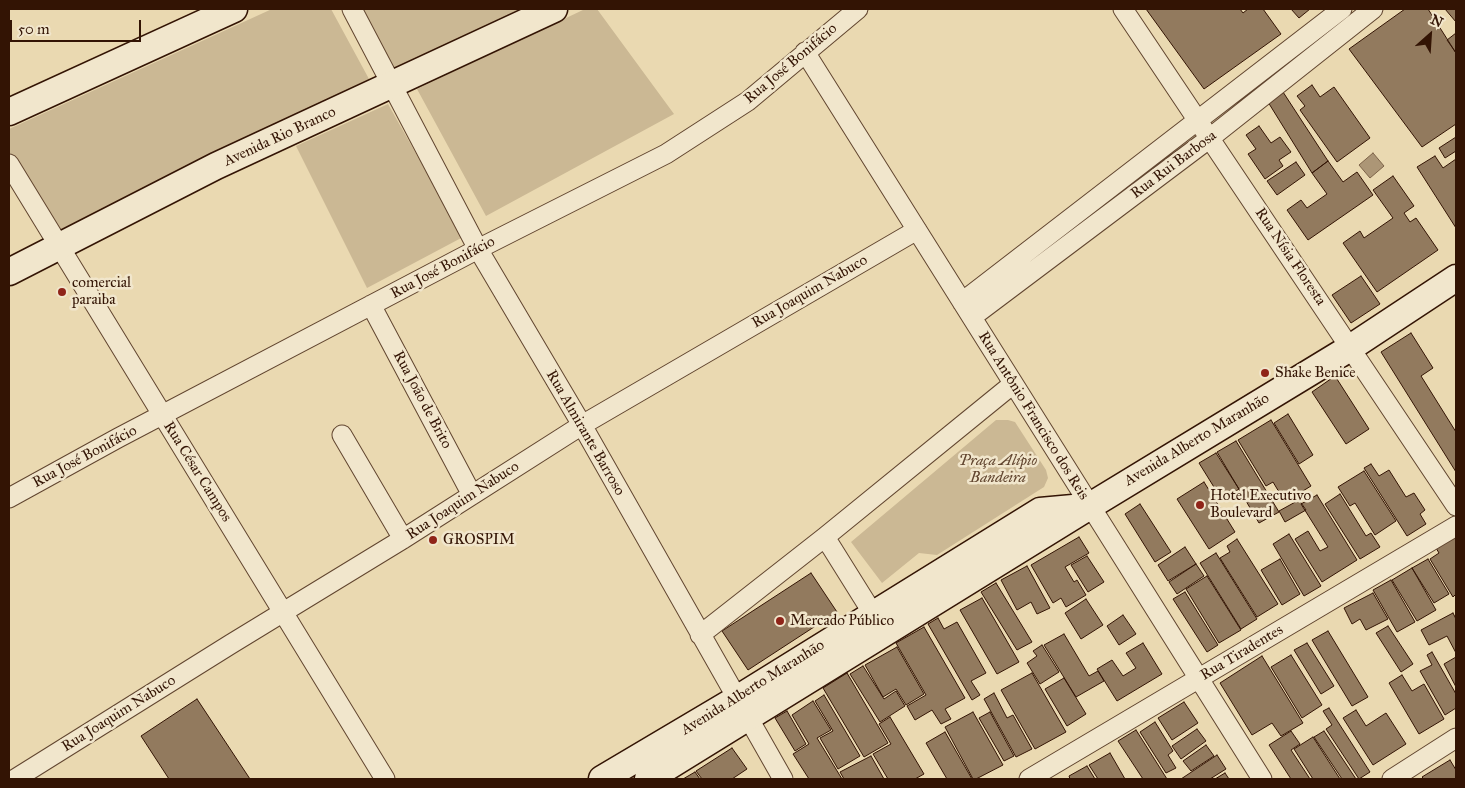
<!DOCTYPE html>
<html>
<head>
<meta charset="utf-8">
<style>
	body { margin:0 }
	#map { position:relative; width:1465px; height:788px; overflow:hidden; background:#ead9b1; font-family:"IM FELL Great Primer",serif }
	canvas { display:block }
	.frame { position:absolute; inset:0; border:10px solid #331404; pointer-events:none }
	.north { position:absolute; left:1405px; top:10px; width:50px; height:50px; -webkit-text-stroke:4px #f1e6cc; paint-order:stroke; rotate:26deg; font-size:14px; font-weight:700; line-height:20px; text-align:center; color:#331404 }
	.north::after { content:''; display:block; margin:auto; width:18px; height:22px; background:#331404; clip-path:polygon(50% 0,100% 100%,50% 72%,0 100%) }
	.scale { position:absolute; left:10px; top:20px; width:131px; height:22px; box-sizing:border-box; border:2px solid #331404; border-top:0; padding-left:6px; font-size:15px; line-height:18px; white-space:nowrap; color:#331404; -webkit-text-stroke:4px #f1e6cc; paint-order:stroke }
</style>
</head>
<body>
<div id="map">
<canvas width="1465" height="788"></canvas>
<div class="frame"></div>
<div class="north">N</div>
<div class="scale">50 m</div>
</div>
<script>
const c = document.querySelector('canvas').getContext('2d');
c.lineJoin = 'round';
function fill(path, color) {
  c.fillStyle = color;
  c.fill(path, 'evenodd');
}
function poly(rows) {
  const path = new Path2D();
  for (const r of rows) {
    path.moveTo(r[0], r[1]);
    for (let i = 2; i < r.length; i += 2) path.lineTo(r[i], r[i + 1]);
  }
  return path;
}
function stroke(path, color, width, dash) {
  c.strokeStyle = color;
  c.lineWidth = width;
  c.lineCap = dash ? 'butt' : 'round';
  c.setLineDash(dash || []);
  c.stroke(path);
}
function write(font, color, halo, rows, align = 'center') {
  c.font = font + ' "IM FELL Great Primer",serif';
  c.lineWidth = 5;
  c.setLineDash([]);
  c.textBaseline = 'middle';
  c.strokeStyle = halo;
  c.fillStyle = color;
  for (const [text, x, y, turn = 0] of rows) {
    c.save();
    c.translate(x, y);
    c.rotate((+turn || 0) * Math.PI / 180);
    c.textAlign = isNaN(turn) ? turn : align;
    if (halo) c.strokeText(text, 0, 0);
    c.fillText(text, 0, 0);
    c.restore();
  }
}
fill(poly([
	[272,9,331,9,369,79,53,237,9,152,9,129],
	[359,9,525,9,391,70],
	[585,9,597,9,674,114,486,216,417,89],
	[388,104,463,237,367,288,296,146],
	[996,420,1008,420,1015,422,1046,470,1048,478,1044,487,937,555,919,553,882,583,851,542]
]), '#cbb894');
const water = poly([
	[1373,153,1384,166,1370,178,1359,165,1373,153]
]);
fill(water, '#ac9676');
stroke(water, '#7c6248', 1);
const building = poly([
	[1146,9,1240,9,1243,13,1248,9,1263,9,1281,34,1204,89,1146,9],
	[1291,9,1310,9,1299,18,1291,9],
	[1405,9,1428,9,1456,53,1456,124,1422,147,1349,49,1405,9],
	[1445,9,1456,9,1456,22,1445,9],
	[1456,33,1456,53,1447,40,1456,33],
	[1312,85,1320,97,1334,87,1370,138,1337,162,1300,110,1305,106,1297,96,1312,85],
	[1283,92,1328,161,1312,173,1268,102,1283,92],
	[1259,126,1271,143,1280,137,1291,152,1279,160,1283,166,1265,179,1248,154,1256,149,1246,135,1259,126],
	[1456,137,1456,151,1445,158,1439,148,1456,137],
	[1435,156,1443,168,1456,159,1456,228,1417,167,1435,156],
	[1328,161,1343,182,1357,172,1373,195,1308,240,1287,210,1301,200,1307,208,1327,194,1312,173,1328,161],
	[1296,162,1305,175,1277,195,1267,181,1296,162],
	[1393,176,1414,206,1404,213,1410,222,1416,218,1438,250,1377,292,1343,243,1360,231,1364,238,1393,218,1373,190,1393,176],
	[1361,276,1380,304,1351,323,1332,295,1361,276],
	[1411,333,1433,368,1421,376,1456,432,1456,472,1381,352,1411,333],
	[1335,376,1369,429,1346,444,1312,392,1335,376],
	[1288,414,1313,455,1299,464,1274,423,1288,414],
	[1271,420,1311,486,1285,502,1273,482,1266,486,1238,440,1271,420],
	[1236,441,1279,512,1259,523,1217,452,1236,441],
	[1216,453,1239,489,1222,500,1199,463,1216,453],
	[1371,464,1379,476,1389,470,1406,497,1414,493,1425,510,1420,514,1426,524,1407,536,1364,468,1371,464],
	[1364,471,1396,521,1375,535,1355,503,1350,506,1338,487,1364,471],
	[1204,482,1235,532,1209,549,1177,499,1204,482],
	[1340,494,1366,536,1371,533,1380,547,1360,559,1325,504,1340,494],
	[1317,495,1357,560,1322,582,1295,539,1308,531,1320,551,1328,547,1301,504,1317,495],
	[1299,500,1306,510,1285,522,1279,511,1299,500],
	[1140,504,1171,552,1155,562,1125,514,1140,504],
	[1289,534,1321,586,1304,596,1273,544,1289,534],
	[1456,536,1456,594,1453,597,1430,559,1439,553,1436,548,1456,536],
	[1079,537,1089,553,1065,567,1074,582,1077,580,1086,595,1066,607,1061,598,1053,603,1031,565,1079,537],
	[1237,539,1278,604,1257,617,1220,558,1230,552,1227,546,1237,539],
	[1185,547,1196,564,1168,581,1158,565,1185,547],
	[1216,553,1257,619,1241,629,1200,563,1216,553],
	[1087,556,1104,582,1088,592,1071,565,1087,556],
	[1280,559,1300,594,1282,605,1261,570,1280,559],
	[1428,559,1449,594,1434,603,1412,568,1428,559],
	[1196,564,1204,576,1177,594,1169,582,1196,564],
	[1027,566,1050,608,1037,614,1031,602,1017,610,1001,580,1027,566],
	[1412,568,1436,610,1417,621,1392,580,1412,568],
	[811,573,837,612,748,670,722,631,811,573],
	[1207,576,1241,630,1219,643,1186,589,1207,576],
	[1391,580,1415,622,1397,632,1373,590,1391,580],
	[996,583,1032,642,1017,650,981,592,996,583],
	[1185,592,1218,645,1207,652,1173,599,1185,592],
	[1373,593,1388,619,1366,630,1360,619,1352,624,1344,608,1373,593],
	[982,598,1019,662,997,674,960,610,982,598],
	[1086,599,1103,625,1081,639,1065,613,1086,599],
	[1453,613,1456,619,1456,653,1447,636,1429,645,1421,630,1453,613],
	[1123,615,1136,634,1119,645,1107,626,1123,615],
	[938,618,944,629,957,622,986,673,971,681,980,695,972,700,928,624,938,618],
	[1388,626,1413,664,1401,672,1376,633,1388,626],
	[924,627,965,698,945,709,951,719,941,724,932,710,915,720,907,706,926,695,896,643,924,627],
	[1328,631,1368,697,1352,706,1312,640,1328,631],
	[1064,634,1089,676,1098,671,1104,681,1076,697,1044,645,1064,634],
	[1143,643,1162,674,1117,701,1097,669,1112,660,1123,676,1136,668,1126,653,1143,643],
	[1307,643,1334,686,1321,694,1294,650,1307,643],
	[1042,645,1059,672,1040,684,1027,663,1037,656,1033,651,1042,645],
	[897,647,924,694,906,705,896,689,883,697,865,665,897,647],
	[1432,652,1456,694,1456,708,1445,715,1420,671,1432,665,1427,655,1432,652],
	[1291,655,1322,705,1302,718,1271,667,1291,655],
	[1262,656,1303,723,1281,736,1272,723,1252,735,1220,683,1262,656],
	[1456,657,1456,687,1444,664,1456,657],
	[863,666,884,699,896,691,905,706,880,722,850,674,863,666],
	[847,673,888,743,864,757,823,688,847,673],
	[1032,673,1066,732,1035,749,1001,690,1032,673],
	[1402,675,1412,691,1424,684,1444,719,1419,734,1389,683,1402,675],
	[1064,678,1086,714,1067,726,1045,689,1064,678],
	[994,693,1007,718,1013,715,1032,749,1016,757,984,699,994,693],
	[824,695,860,756,838,769,820,738,833,731,815,701,824,695],
	[197,699,250,779,169,779,141,736,197,699],
	[813,701,831,730,817,738,842,779,809,779,793,754,809,744,792,715,813,701],
	[1184,702,1198,723,1172,740,1158,718,1184,702],
	[1329,708,1370,772,1359,779,1326,729,1332,725,1323,711,1329,708],
	[1356,710,1366,726,1386,713,1406,744,1373,765,1343,718,1356,710],
	[787,711,806,744,795,751,775,718,787,711],
	[973,712,1003,765,976,779,973,779,945,727,973,712],
	[990,712,1014,756,1004,761,979,718,990,712],
	[890,717,924,774,915,779,888,779,873,754,891,744,879,724,890,717],
	[1155,722,1173,751,1168,755,1176,768,1166,773,1140,732,1155,722],
	[1197,729,1206,741,1181,759,1172,746,1197,729],
	[1136,730,1167,779,1143,779,1118,741,1136,730],
	[1291,731,1300,744,1291,750,1310,779,1291,779,1269,745,1291,731],
	[1324,731,1356,779,1342,779,1314,737,1324,731],
	[945,732,972,779,947,779,926,743,945,732],
	[1313,737,1340,779,1313,779,1294,749,1313,737],
	[1206,745,1214,756,1191,771,1183,761,1206,745],
	[732,748,747,769,732,779,702,779,696,771,732,748],
	[1110,753,1125,779,1098,779,1089,765,1110,753],
	[1217,755,1226,769,1210,779,1181,779,1217,755],
	[871,756,884,779,844,779,840,772,871,756],
	[1450,760,1456,770,1456,779,1424,779,1422,777,1450,760],
	[1087,766,1095,779,1070,779,1069,776,1087,766],
	[695,772,700,779,683,779,695,772],
	[1225,773,1229,779,1215,779,1225,773]
]);
fill(building, '#927a5e');
stroke(building, '#331404', 1);
const street = poly([
	[352,9,478,249,582,425,783,779],
	[1123,9,1456,506],
	[805,52,1262,779],
	[9,164,385,779],
	[962,302,1342,9],
	[371,305,472,495],
	[972,317,1210,138,1373,9],
	[342,435,403,539],
	[9,498,118,438,478,249,666,154,748,101,858,9],
	[825,537,880,625],
	[700,635,825,537,1013,384],
	[15,779,231,644,403,539,582,425,917,230],
	[1029,779,1456,526],
	[1392,779,1456,738]
]);
const secondary = poly([
	[9,112,234,9],
	[9,272,216,166,554,9],
	[602,779,737,699,1040,511,1084,507],
	[648,779,1090,506,1350,348,1456,278]
]);
stroke(street, '#61452f', 21);
stroke(secondary, '#331404', 29);
stroke(street, '#f1e6cc', 19);
stroke(secondary, '#f1e6cc', 26);
for (const [x, y, r, color] of [
	[62,292,5,"#8f2418"],
	[1265,373,5,"#8f2418"],
	[1200,505,5,"#8f2418"],
	[433,540,5,"#8f2418"],
	[780,621,5,"#8f2418"]
]) {
  const dot = new Path2D();
  dot.arc(x, y, r, 0, 2 * Math.PI);
  c.fillStyle = color;
  c.fill(dot);
  stroke(dot, '#f1e6cc', 2);
}
write('15px', '#331404', '#f1e6cc', [
	["Rua José Bonifácio",791,64,-40],
	["Avenida Rio Branco",280,137,-25],
	["Rua Rui Barbosa",1174,165,-37],
	["Rua Nísia Floresta",1290,257,56],
	["Rua José Bonifácio",443,268,-28],
	["Rua Joaquim Nabuco",810,292,-30],
	["Rua João de Brito",422,400,62],
	["Rua Antônio Francisco dos Reis",1033,416,58],
	["Rua Almirante Barroso",585,433,60],
	["Avenida Alberto Maranhão",1197,440,-31],
	["Rua José Bonifácio",85,457,-28],
	["Rua César Campos",197,472,58],
	["Rua Joaquim Nabuco",463,501,-33],
	["Rua Tiradentes",1242,653,-31],
	["Avenida Alberto Maranhão",753,688,-32],
	["Rua Joaquim Nabuco",119,714,-32]
]);
write('15px', '#331404', '#f1e6cc', [
	["comercial",72,283],
	["paraiba",72,300],
	["Shake Benice",1275,373],
	["Hotel Executivo",1210,496],
	["Boulevard",1210,513],
	["GROSPIM",443,540],
	["Mercado Público",790,621]
], 'left');
write('italic 15px', '#61452f', '#f1e6cc', [
	["Praça Alípio",998,461],
	["Bandeira",998,478]
]);
</script>
</body>
</html>
